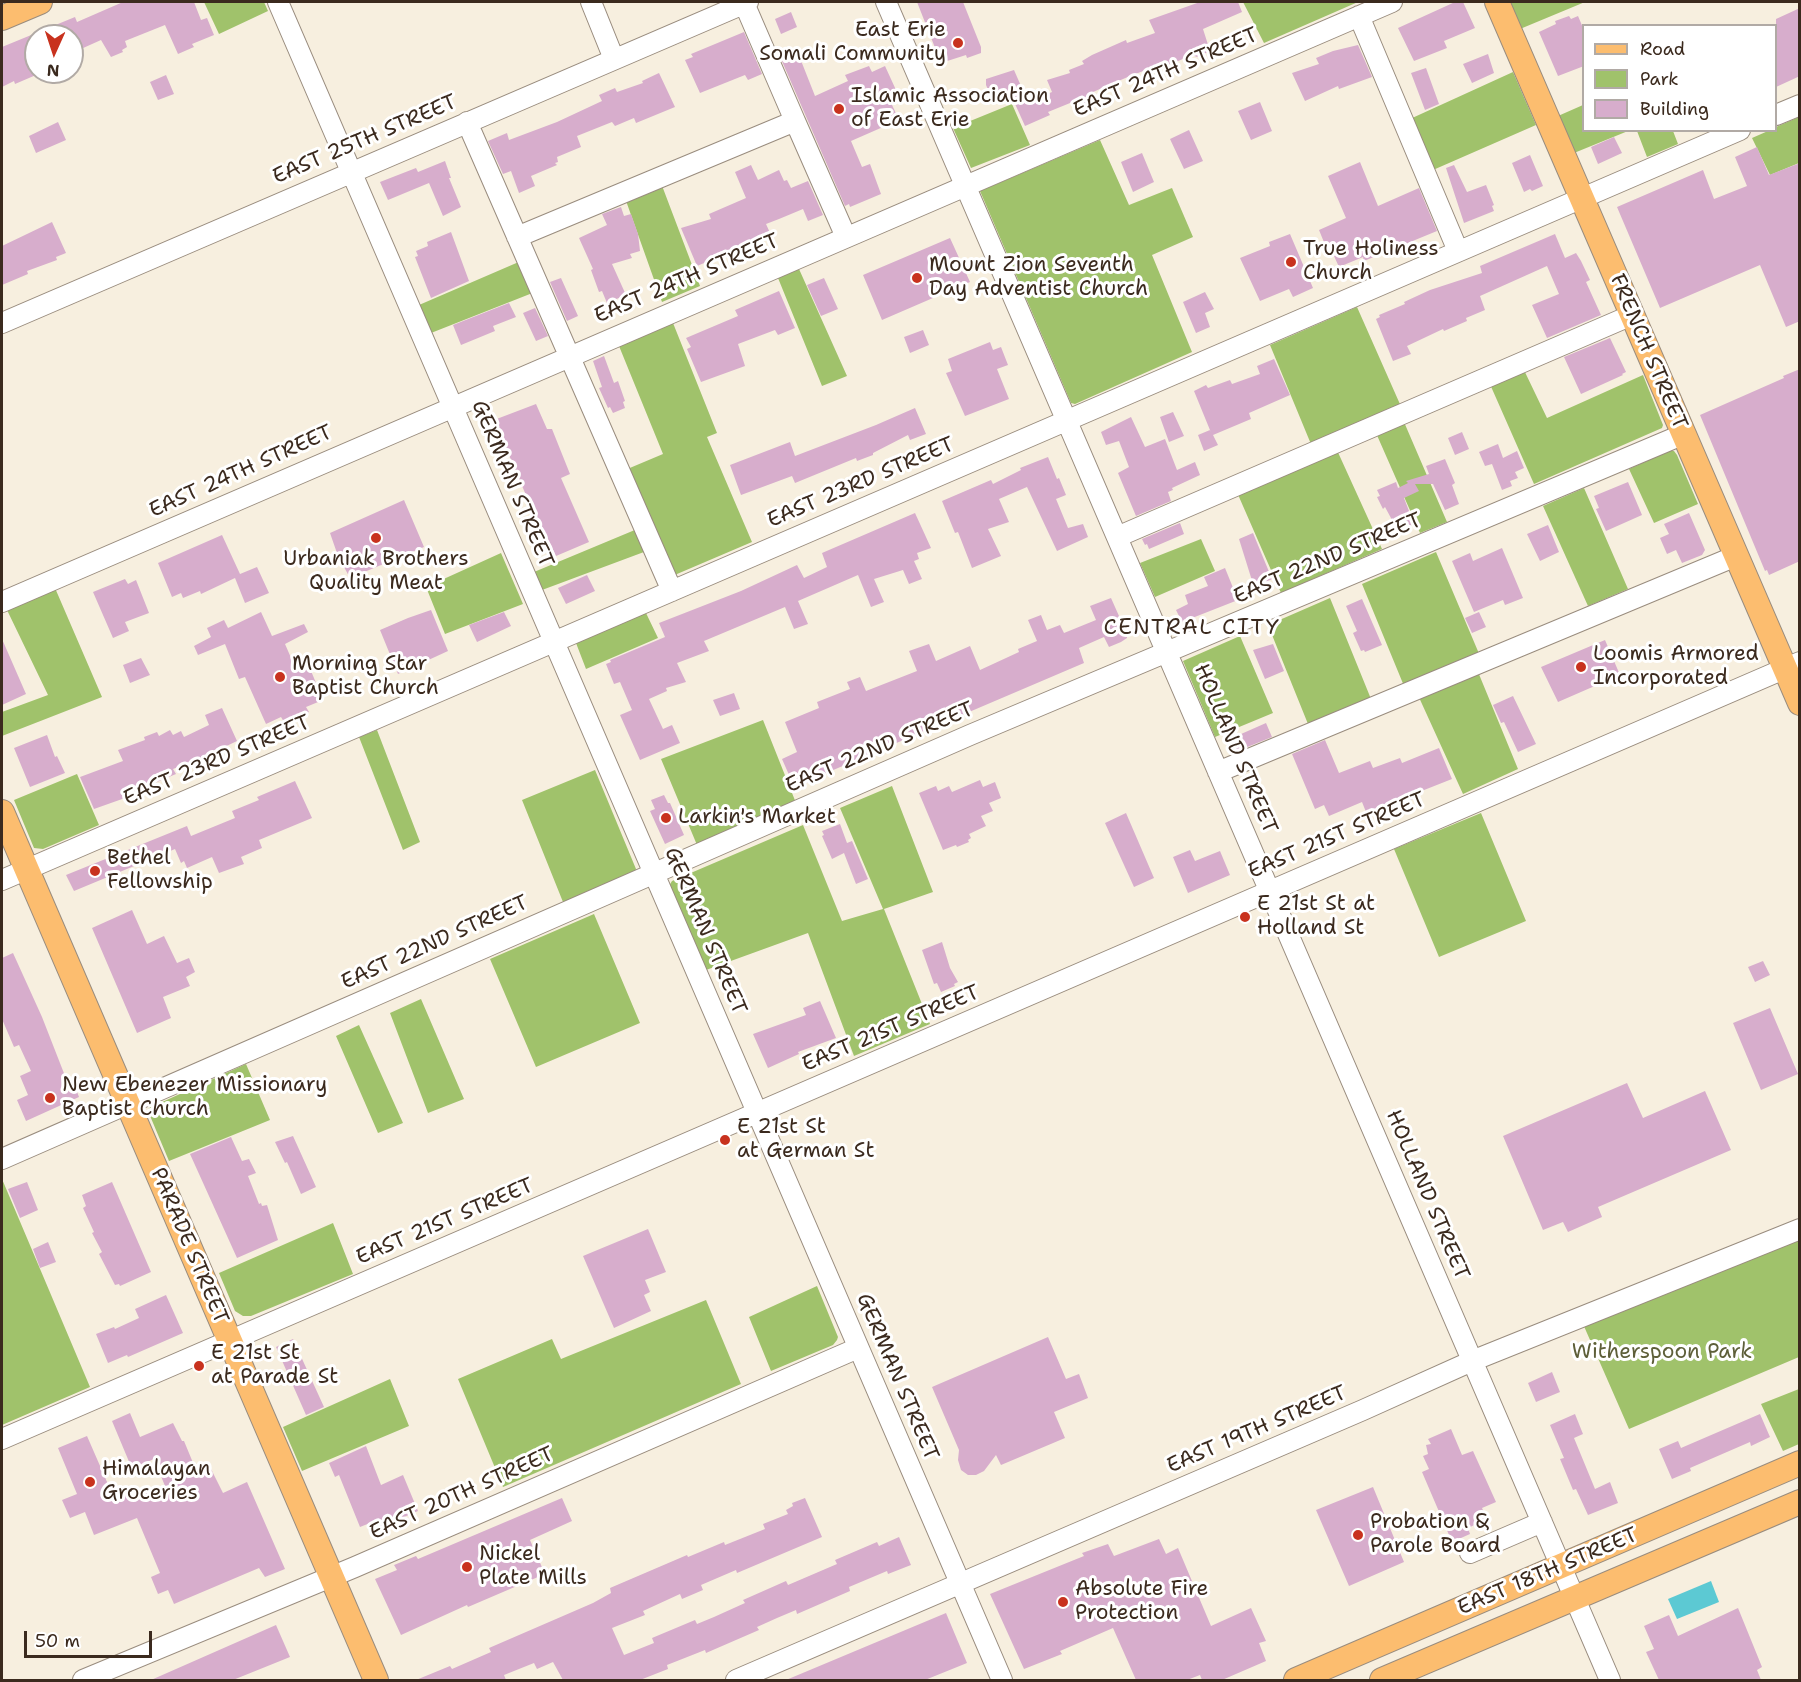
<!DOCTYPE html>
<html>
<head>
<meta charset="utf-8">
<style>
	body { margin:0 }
	#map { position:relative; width:1801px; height:1682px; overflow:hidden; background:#f7efdf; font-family:"Shantell Sans",sans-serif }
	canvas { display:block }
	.frame { position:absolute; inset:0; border:3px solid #3b2a1e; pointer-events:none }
	.legend { position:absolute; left:1582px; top:24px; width:195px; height:108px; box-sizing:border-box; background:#fff; border:2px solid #b1aaa5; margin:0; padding:8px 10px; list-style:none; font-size:18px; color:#3b2a1e }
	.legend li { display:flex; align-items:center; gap:12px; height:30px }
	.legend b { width:30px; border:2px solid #b1aaa5 }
	.north { position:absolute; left:24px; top:24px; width:60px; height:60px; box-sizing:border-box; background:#fff; border:2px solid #b1aaa5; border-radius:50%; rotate:183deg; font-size:16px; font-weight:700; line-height:24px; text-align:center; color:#3b2a1e }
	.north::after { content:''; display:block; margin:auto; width:21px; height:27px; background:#c8321e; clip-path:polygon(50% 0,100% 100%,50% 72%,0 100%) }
	.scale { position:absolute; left:24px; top:1631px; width:128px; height:27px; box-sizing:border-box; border:3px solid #3b2a1e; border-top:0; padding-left:8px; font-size:18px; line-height:21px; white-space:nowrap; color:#3b2a1e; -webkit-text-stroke:4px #fff; paint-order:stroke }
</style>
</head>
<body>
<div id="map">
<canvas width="1801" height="1682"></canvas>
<div class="frame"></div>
<ul class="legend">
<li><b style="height:8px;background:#fcbd6f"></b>Road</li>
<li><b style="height:16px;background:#a0c26b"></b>Park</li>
<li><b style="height:16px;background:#d7adcc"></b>Building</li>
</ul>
<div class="north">N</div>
<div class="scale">50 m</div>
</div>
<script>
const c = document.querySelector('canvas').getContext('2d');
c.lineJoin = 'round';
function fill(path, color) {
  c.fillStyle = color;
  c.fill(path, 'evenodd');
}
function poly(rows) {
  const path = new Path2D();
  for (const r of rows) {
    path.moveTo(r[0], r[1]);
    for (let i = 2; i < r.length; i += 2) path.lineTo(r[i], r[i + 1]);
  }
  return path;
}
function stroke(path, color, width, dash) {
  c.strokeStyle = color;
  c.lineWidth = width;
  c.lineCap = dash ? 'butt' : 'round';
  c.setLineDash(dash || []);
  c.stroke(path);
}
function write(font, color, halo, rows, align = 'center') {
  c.font = font + ' "Shantell Sans",sans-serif';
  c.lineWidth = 6;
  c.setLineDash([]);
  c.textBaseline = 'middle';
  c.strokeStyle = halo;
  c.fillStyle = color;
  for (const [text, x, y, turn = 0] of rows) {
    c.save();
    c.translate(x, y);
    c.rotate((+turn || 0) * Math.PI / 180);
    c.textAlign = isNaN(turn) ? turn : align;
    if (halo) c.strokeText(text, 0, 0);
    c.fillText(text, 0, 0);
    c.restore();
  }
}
fill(poly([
	[204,2,264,2,268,11,219,34],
	[1243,2,1358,2,1264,43],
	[1508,2,1585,2,1520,29],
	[1513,72,1536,125,1433,170,1410,119],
	[1012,104,1030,145,971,168,953,128],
	[1583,105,1584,130,1628,131,1574,153,1558,116],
	[1799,117,1799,163,1770,175,1752,138,1768,131,1776,130,1776,127],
	[1637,131,1673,131,1678,144,1647,157],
	[1100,140,1129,205,1172,188,1193,237,1152,255,1192,352,1075,404,1071,403,1068,396,980,191],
	[661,183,700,286,662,302,625,198],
	[521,261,535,292,431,333,419,305],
	[799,269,847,376,822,386,778,278],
	[1357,307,1403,411,1313,449,1270,345],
	[673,323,717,433,707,437,752,542,670,577,625,470,663,454,619,346],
	[1523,368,1547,418,1643,375,1663,425,1662,428,1534,484,1489,382],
	[1404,422,1447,522,1420,533,1376,433],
	[1336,448,1382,549,1281,593,1236,490],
	[1669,451,1674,451,1677,455,1698,504,1654,523,1629,469],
	[1584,488,1628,589,1588,606,1543,506],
	[642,527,652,549,542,590,534,572],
	[1201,539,1215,571,1155,597,1140,563],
	[1436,552,1480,656,1404,686,1362,584],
	[501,553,523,604,445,634,426,587],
	[55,588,102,697,2,736,2,712,48,695,7,610],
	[1330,598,1371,699,1308,724,1268,625],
	[646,613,658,638,586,669,576,643],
	[1240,636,1273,713,1215,737,1183,661],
	[1476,667,1518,769,1463,794,1417,693],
	[763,720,796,803,697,845,661,759],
	[377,730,420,842,403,850,359,737],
	[595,770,636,869,635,872,563,902,522,800],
	[77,774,99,825,43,849,34,848,14,800],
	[892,786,933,892,884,909,930,1024,854,1056,808,933,706,970,669,886,672,881,803,825,842,921,883,909,840,808],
	[1481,813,1526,921,1439,957,1394,849],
	[594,914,640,1023,536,1067,490,959],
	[421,999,464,1099,428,1113,390,1013],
	[359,1025,403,1123,378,1133,336,1036],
	[246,1064,270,1120,169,1161,148,1111,149,1108],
	[2,1179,90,1387,2,1425],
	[333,1223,353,1274,251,1316,243,1316,235,1311,219,1273],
	[1798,1240,1799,1244,1799,1357,1629,1429,1583,1324],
	[817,1286,838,1337,837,1340,833,1345,771,1371,749,1317],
	[706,1300,741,1384,503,1487,458,1379,552,1339,561,1359],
	[390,1379,409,1426,302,1471,283,1427],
	[1799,1389,1799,1444,1783,1451,1761,1404]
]), '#a0c26b');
fill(poly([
	[1711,1581,1719,1602,1677,1619,1668,1599]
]), '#5cc9d3');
fill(poly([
	[123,2,194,2,201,20,207,18,214,35,192,44,194,47,178,54,165,25,125,41,127,47,122,50,123,52,111,57,101,40,72,53,72,36,36,36,36,75,15,84,14,81,2,87,2,47,75,17,77,22],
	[917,2,963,2,981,47,981,53,967,58,966,55,941,63],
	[1200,2,1238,2,1242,12,1203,29,1210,51,1197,57,1192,55,1169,65,1168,63,1147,72,1146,70,1130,76,1093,92,1096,99,1083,105,1077,105,1075,101,1048,112,1050,115,1025,126,1011,95,993,101,986,85,986,79,1014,70,1028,102,1052,92,1047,80,1070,73,1069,70,1084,64,1082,61,1092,55,1126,40,1127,43,1155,33,1149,20],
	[1455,2,1463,2,1475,28,1444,41,1447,48,1414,61,1398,28],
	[1800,8,1800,76,1776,87,1776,19],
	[791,12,797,27,781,34,775,19],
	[1569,16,1571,19,1578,16,1584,30,1584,66,1558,76,1539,32,1556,24,1555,21],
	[744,32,762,74,748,80,745,75,700,93,685,60,693,57,691,54],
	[1358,45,1372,77,1339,89,1338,86,1305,101,1292,73,1319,64,1316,58,1333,51],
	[798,53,815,96,848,81,845,75,869,66,872,72,885,66,896,90,887,94,899,120,851,141,862,167,870,164,881,194,850,207,849,204,845,206,781,59],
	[1488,54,1494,73,1472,83,1463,64],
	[1426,68,1439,104,1425,110,1411,73],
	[659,73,675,107,636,123,634,118,615,126,612,122,577,136,581,147,557,157,558,162,555,163,557,165,531,176,535,186,519,193,511,171,503,174,488,141,507,133,509,140,557,122,602,101,599,95,615,88,617,92,643,83,642,81],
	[166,75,174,94,158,100,150,82],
	[1260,102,1272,131,1251,140,1238,111],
	[58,122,66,140,36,153,29,136],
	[1189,130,1203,161,1184,169,1170,139],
	[1614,137,1622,153,1598,164,1591,147],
	[1757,147,1769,175,1800,163,1800,321,1786,327,1760,265,1660,308,1617,207,1703,170,1714,199,1747,186,1735,157],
	[1142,153,1154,182,1133,192,1121,162],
	[1530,155,1543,186,1532,191,1530,189,1524,192,1512,163],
	[445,161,451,178,449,178,461,207,443,216,429,183,388,200,380,182,416,168,418,172],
	[1360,162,1378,206,1419,188,1437,231,1364,261,1363,257,1339,267,1334,256,1330,257,1319,230,1346,218,1328,176],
	[751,165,758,180,779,170,784,181,787,180,791,188,808,181,823,215,808,221,803,209,779,219,766,224,771,235,697,266,681,228,711,219,709,214,746,198,735,172],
	[1454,165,1467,192,1486,185,1494,205,1492,206,1494,211,1464,223,1446,168],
	[621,207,624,216,631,214,638,234,640,251,630,254,632,258,612,264,626,295,607,303,602,291,599,292,591,270,593,269,579,238,607,225,602,214],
	[52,222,66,253,56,257,57,260,27,271,28,274,2,285,2,246],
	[451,232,469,281,431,298,415,257,418,256,416,251,428,246,427,242],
	[1290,234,1313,288,1293,297,1289,289,1260,301,1240,258,1270,246,1269,242],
	[1555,234,1565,258,1576,253,1581,261,1590,280,1586,282,1601,315,1547,338,1532,305,1559,294,1547,266,1480,296,1485,310,1466,318,1467,321,1444,331,1443,329,1407,346,1411,354,1393,361,1376,319,1380,317,1379,315,1405,304,1404,302,1430,290,1482,273,1480,266],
	[950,238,970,282,882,320,863,275],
	[561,278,578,316,567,321,550,282],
	[824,278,838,309,821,316,807,285],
	[779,291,795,328,778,335,775,330,738,344,745,366,701,382,687,349,691,347,686,338,738,316,735,310],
	[1205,292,1214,309,1205,313,1210,327,1196,333,1183,302],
	[509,303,516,317,493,326,495,331,461,345,453,325],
	[535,308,548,336,536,341,523,313],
	[923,330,929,345,910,353,904,337],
	[1610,338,1626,372,1622,374,1623,375,1581,394,1564,357],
	[990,342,993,350,1001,347,1008,365,997,369,1009,399,965,416,946,373,952,371,948,359],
	[604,356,614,383,618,381,625,401,623,402,625,408,613,413,610,407,608,408,599,388,602,387,593,361],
	[1274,359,1290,395,1249,413,1251,419,1213,435,1218,445,1204,451,1198,435,1210,430,1212,435,1194,391,1206,385,1208,388,1230,380,1232,384,1260,374,1257,366],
	[1800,369,1800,561,1769,575,1767,570,1765,571,1700,415,1784,378,1783,376],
	[536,404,547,429,552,429,570,474,561,478,589,542,556,556,539,520,537,521,494,420],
	[915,408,926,434,910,440,908,435,873,453,873,455,857,461,856,458,795,483,792,476,741,495,730,465,790,442,795,456,876,425],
	[1173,412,1184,436,1169,442,1160,417],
	[1131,417,1145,447,1165,439,1177,470,1195,462,1200,475,1172,488,1173,490,1168,492,1171,501,1136,516,1118,473,1129,467,1119,441,1106,445,1101,432],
	[1462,432,1469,449,1455,455,1448,438],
	[1498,444,1503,458,1517,451,1524,468,1515,472,1518,478,1510,481,1512,486,1502,490,1492,464,1485,466,1479,452],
	[1048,457,1057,479,1059,478,1066,495,1056,499,1068,528,1083,524,1088,537,1057,551,1027,487,999,499,1009,522,988,529,1001,556,972,568,958,532,955,533,942,501,991,480,993,484,1021,470,1020,468],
	[1445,459,1455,483,1452,485,1459,504,1445,510,1433,484,1415,484,1419,491,1404,498,1414,524,1398,531,1385,507,1383,509,1377,497,1380,496,1377,490,1396,482,1398,488,1408,483,1406,481,1429,474,1426,466],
	[1628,482,1642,515,1606,531,1596,509,1599,508,1594,496],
	[404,500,424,547,350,578,338,556,330,533],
	[915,513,931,548,917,553,919,559,914,561,922,579,909,584,903,570,874,579,884,602,871,607,858,575,798,601,808,624,794,629,785,607,704,641,709,651,677,663,686,682,666,688,667,691,649,699,663,729,672,725,680,743,640,760,620,715,632,710,620,682,614,684,606,664,611,662,610,660,665,637,659,623,741,591,797,565,804,578,827,567,822,553],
	[1689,513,1705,550,1702,555,1682,563,1676,550,1667,554,1660,538,1669,534,1664,524],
	[1180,523,1184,534,1149,549,1147,544,1145,545,1142,539],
	[1548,525,1559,552,1540,561,1527,534],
	[1253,533,1272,579,1254,587,1239,539],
	[222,535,240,574,257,567,269,593,245,603,235,578,201,594,200,591,183,598,181,593,172,597,158,563],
	[1502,548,1523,598,1505,605,1503,600,1474,612,1452,561,1470,553,1473,561],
	[1225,568,1238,600,1182,622,1176,610,1188,604,1185,595,1208,586,1204,577],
	[587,575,595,591,566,604,558,588],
	[125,579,128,584,136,580,149,613,125,622,129,631,113,638,93,592],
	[1111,598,1127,634,1127,638,1121,642,1109,647,1104,637,1079,648,1084,663,880,750,810,780,811,781,795,788,793,784,782,759,797,752,785,722,819,708,817,702,850,689,847,682,860,677,866,691,917,671,909,651,929,644,936,661,970,646,980,670,1019,652,1018,649,1037,641,1028,620,1041,615,1047,630,1060,625,1064,633,1096,620,1090,606],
	[1362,599,1382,645,1365,652,1364,650,1361,651,1353,633,1357,631,1346,606],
	[431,610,448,651,398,674,380,630,408,618],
	[261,612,272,636,304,624,308,632,285,644,295,667,306,663,307,666,309,666,323,700,306,707,309,712,284,722,281,717,266,724,245,677,239,679,225,644,198,655,194,646,211,637,207,628,224,620,228,628],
	[504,612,511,626,477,642,469,625],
	[1479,612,1486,627,1472,633,1465,618],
	[2,639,26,694,2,705],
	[1605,640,1620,675,1558,702,1541,667],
	[1273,644,1284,671,1265,679,1253,650],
	[141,658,150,675,130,683,123,665],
	[734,693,740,709,720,716,713,700],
	[1513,696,1536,744,1518,752,1504,722,1501,723,1493,705],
	[222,708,237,741,216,751,218,757,202,764,199,759,173,769,176,774,133,792,124,796,125,798,94,809,80,777,123,761,118,750,145,740,144,737,157,732,159,736,170,730,173,735,181,731,184,737,209,725,205,715],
	[1266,723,1272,737,1235,752,1231,744,1234,742,1232,738],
	[47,735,55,757,57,756,65,773,30,787,14,748],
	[1325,740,1339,773,1370,761,1373,768,1400,758,1402,763,1439,748,1452,779,1414,794,1415,798,1368,817,1362,802,1329,816,1324,805,1315,809,1292,754],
	[980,780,983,787,995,782,1001,798,989,803,993,811,981,816,986,826,969,834,971,838,968,840,969,842,957,847,956,845,943,850,919,793,936,786,938,791,949,786,952,792],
	[295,781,312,818,259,840,262,848,241,857,244,864,219,873,212,857,187,868,184,861,181,863,175,849,74,891,66,875,187,826,191,836,235,818,232,811,259,800,257,797],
	[664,795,668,803,670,803,684,835,665,844,650,811,655,809,651,800],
	[1126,813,1154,878,1134,887,1105,823],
	[840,824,847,843,852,841,868,879,856,884,844,853,832,859,822,836,824,835,822,831],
	[1190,850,1195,861,1220,851,1230,875,1188,893,1173,857],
	[132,910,147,944,164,936,177,963,189,958,195,972,186,977,190,986,163,997,171,1018,137,1033,92,928],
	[942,942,950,968,958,982,954,984,955,986,941,992,937,983,934,984,922,950],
	[13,953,42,1017,67,1081,73,1081,79,1097,26,1121,17,1100,28,1095,20,1076,31,1071,19,1045,14,1047,2,1019,2,958],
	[1763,961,1770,975,1755,982,1748,967],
	[820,1001,836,1038,798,1052,799,1054,768,1068,753,1034,806,1015,803,1008],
	[1770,1008,1798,1074,1761,1090,1733,1023],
	[1627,1083,1643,1118,1705,1091,1731,1150,1598,1207,1602,1217,1568,1232,1563,1222,1543,1230,1503,1136],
	[293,1136,316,1187,301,1194,287,1162,285,1163,275,1142],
	[231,1137,242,1161,249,1159,256,1173,248,1176,259,1204,261,1203,262,1206,267,1205,278,1240,237,1258,190,1154],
	[27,1182,38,1210,20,1218,8,1189],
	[112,1182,151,1272,120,1286,119,1284,115,1285,99,1254,102,1252,92,1233,94,1232,83,1208,86,1206,82,1195],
	[648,1229,666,1272,645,1280,650,1292,644,1295,651,1311,614,1328,583,1256],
	[48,1242,56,1262,40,1268,33,1249],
	[166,1295,183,1333,128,1357,127,1355,108,1363,96,1334,114,1327,115,1329,139,1318,135,1309],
	[1048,1337,1066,1379,1079,1374,1088,1398,1054,1412,1065,1438,1001,1465,996,1455,984,1471,976,1475,968,1475,961,1470,958,1460,959,1450,932,1387],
	[293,1339,324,1407,306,1415,276,1347],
	[1552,1372,1560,1392,1536,1402,1528,1383],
	[130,1413,140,1437,173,1423,182,1441,184,1441,196,1470,209,1465,223,1493,247,1482,285,1569,265,1577,259,1568,174,1604,168,1590,158,1594,151,1577,160,1573,137,1518,94,1535,85,1512,70,1518,62,1500,77,1494,58,1448,87,1436,114,1498,128,1493,131,1499,165,1486,154,1459,140,1465,138,1461,130,1464,112,1421],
	[1575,1414,1583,1434,1574,1438,1595,1489,1610,1482,1618,1503,1588,1515,1576,1489,1573,1490,1560,1459,1564,1458,1550,1425],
	[1760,1414,1770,1437,1751,1446,1750,1442,1690,1468,1691,1471,1672,1479,1659,1449,1678,1441,1681,1448],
	[1451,1429,1462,1455,1473,1451,1496,1502,1482,1508,1487,1519,1468,1528,1470,1534,1452,1542,1422,1472,1429,1469,1423,1456,1428,1454,1426,1445,1431,1444,1428,1439],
	[366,1446,381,1485,403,1475,418,1511,378,1528,375,1521,360,1527,339,1475,335,1477,329,1463],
	[1373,1487,1404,1562,1349,1586,1316,1510],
	[562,1498,572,1521,530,1540,545,1574,468,1607,467,1605,401,1635,375,1579,397,1570,394,1565,416,1556,418,1559],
	[805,1498,822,1537,737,1573,736,1570,701,1585,703,1590,682,1599,680,1594,643,1611,645,1615,612,1628,624,1655,654,1643,652,1638,695,1620,697,1624,714,1617,745,1603,743,1600,786,1581,788,1585,837,1564,835,1560,877,1542,879,1546,899,1537,911,1565,888,1574,887,1571,849,1587,850,1591,797,1614,796,1610,777,1618,757,1627,759,1630,706,1653,705,1650,667,1665,668,1669,640,1680,563,1680,553,1662,537,1669,534,1663,504,1675,506,1680,416,1680,450,1666,452,1669,491,1652,489,1648,593,1603,611,1593,610,1588,687,1555,688,1557,724,1542,725,1545,765,1529,763,1524,788,1514,786,1510,793,1506,792,1503],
	[1159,1539,1166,1554,1178,1548,1211,1626,1251,1608,1266,1641,1259,1643,1266,1661,1222,1680,1202,1680,1200,1675,1187,1680,1136,1680,1113,1628,1060,1651,1062,1654,1024,1669,990,1594,1084,1556,1082,1553,1108,1544,1114,1556],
	[1738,1608,1762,1667,1757,1670,1761,1680,1659,1680,1646,1652,1654,1649,1644,1626,1669,1615,1678,1636],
	[946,1613,967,1663,925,1680,786,1680],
	[276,1625,290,1657,233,1680,151,1680]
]), '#d7adcc');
const minor = poly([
	[278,2,1002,1680],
	[591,2,614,59],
	[886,2,1610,1680],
	[744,3,795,121],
	[1359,16,1458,251],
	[1776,115,1800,105],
	[467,122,672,591],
	[517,237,795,121,846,237],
	[2,323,748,2],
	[1117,537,1632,315],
	[2,602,1392,2],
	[1218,772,1736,556],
	[2,880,1740,130],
	[2,1159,970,735,1684,434],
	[2,1439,1800,662],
	[1470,1553,1542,1522],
	[83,1680,355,1567,858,1348],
	[736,1680,1363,1410,1472,1361,1800,1229]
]);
const major = poly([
	[1497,2,1800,703],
	[2,18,40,2],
	[2,812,376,1680],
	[1296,1680,1800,1463],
	[1382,1680,1800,1502]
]);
stroke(minor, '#998c7e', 22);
stroke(major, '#998c7e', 26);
stroke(minor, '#fff', 20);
stroke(major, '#fcbd6f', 24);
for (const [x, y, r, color] of [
	[958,43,6,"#c8321e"],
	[839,109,6,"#c8321e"],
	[1291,262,6,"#c8321e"],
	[917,278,6,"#c8321e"],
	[376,538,6,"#c8321e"],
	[1581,667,6,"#c8321e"],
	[280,677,6,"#c8321e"],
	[666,818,6,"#c8321e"],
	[95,871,6,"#c8321e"],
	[1245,917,6,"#c8321e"],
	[50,1098,6,"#c8321e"],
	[725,1140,6,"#c8321e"],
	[199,1366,6,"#c8321e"],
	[90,1482,6,"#c8321e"],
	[1358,1535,6,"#c8321e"],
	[467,1567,6,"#c8321e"],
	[1063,1602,6,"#c8321e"]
]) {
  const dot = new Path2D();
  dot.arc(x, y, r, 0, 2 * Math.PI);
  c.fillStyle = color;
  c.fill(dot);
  stroke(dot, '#fff', 2);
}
write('21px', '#3b2a1e', '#fff', [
	["East Erie",946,31,"right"],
	["Somali Community",946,55,"right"],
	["Islamic Association",851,97],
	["of East Erie",851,121],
	["True Holiness",1303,250],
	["Church",1303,274],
	["Mount Zion Seventh",929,266],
	["Day Adventist Church",929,290],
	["Urbaniak Brothers",376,560,"center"],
	["Quality Meat",376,584,"center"],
	["Loomis Armored",1593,655],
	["Incorporated",1593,679],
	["Morning Star",292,665],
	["Baptist Church",292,689],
	["Larkin's Market",678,818],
	["Bethel",107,859],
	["Fellowship",107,883],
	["E 21st St at",1257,905],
	["Holland St",1257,929],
	["New Ebenezer Missionary",62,1086],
	["Baptist Church",62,1110],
	["E 21st St",737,1128],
	["at German St",737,1152],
	["E 21st St",211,1354],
	["at Parade St",211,1378],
	["Himalayan",102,1470],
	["Groceries",102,1494],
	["Probation &",1370,1523],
	["Parole Board",1370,1547],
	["Nickel",479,1555],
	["Plate Mills",479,1579],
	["Absolute Fire",1075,1590],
	["Protection",1075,1614]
], 'left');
write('21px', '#3b2a1e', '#fff', [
	["EAST 24TH STREET",1166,73,-23],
	["EAST 25TH STREET",365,140,-23],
	["EAST 24TH STREET",687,279,-23],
	["FRENCH STREET",1648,352,67],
	["EAST 24TH STREET",241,472,-24],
	["EAST 23RD STREET",861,483,-23],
	["GERMAN STREET",512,484,67],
	["EAST 22ND STREET",1328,559,-23],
	["EAST 22ND STREET",880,748,-23],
	["HOLLAND STREET",1235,749,67],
	["EAST 23RD STREET",217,761,-23],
	["EAST 21ST STREET",1337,836,-23],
	["GERMAN STREET",705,931,67],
	["EAST 22ND STREET",435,943,-24],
	["EAST 21ST STREET",891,1029,-23],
	["HOLLAND STREET",1427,1195,67],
	["EAST 21ST STREET",445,1222,-23],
	["PARADE STREET",189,1246,67],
	["GERMAN STREET",897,1377,67],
	["EAST 19TH STREET",1257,1430,-23],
	["EAST 20TH STREET",462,1494,-24],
	["EAST 18TH STREET",1548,1572,-23]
]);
write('21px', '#5e5f39', '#fff', [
	["Witherspoon Park",1662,1353]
]);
c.letterSpacing = '1.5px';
write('22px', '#3b2a1e', '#fff', [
	["CENTRAL CITY",1192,628]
]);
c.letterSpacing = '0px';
</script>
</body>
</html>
